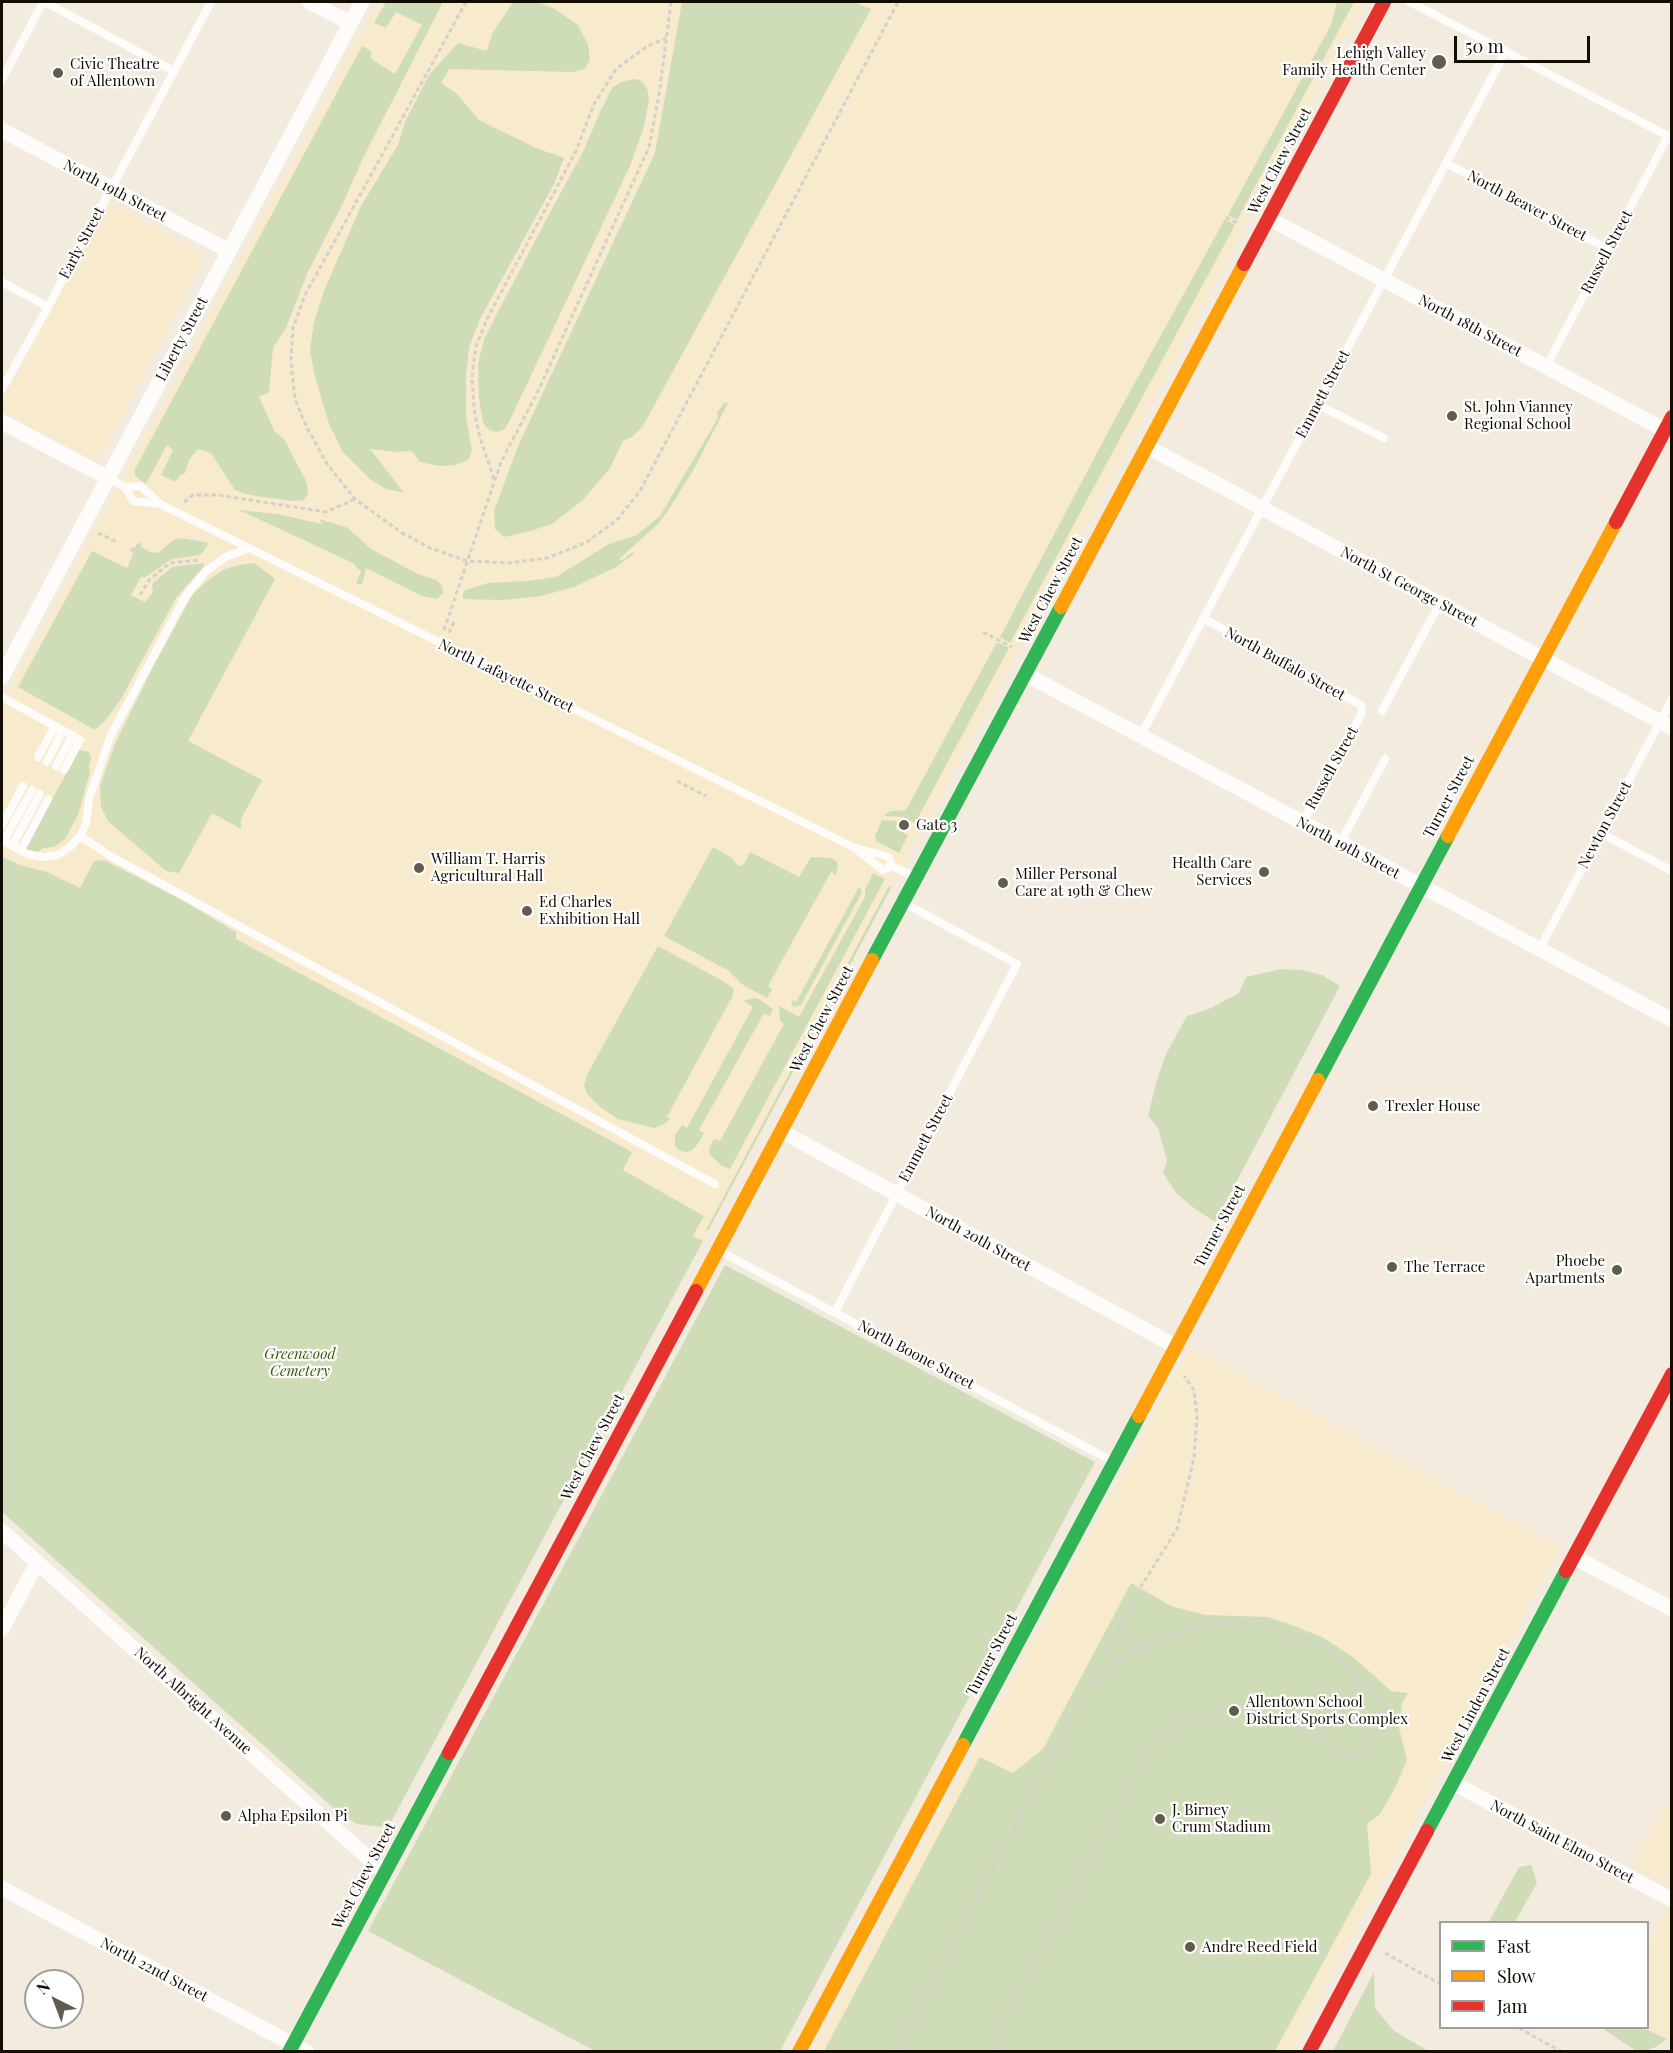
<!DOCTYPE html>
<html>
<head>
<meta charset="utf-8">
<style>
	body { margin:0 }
	#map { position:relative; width:1673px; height:2053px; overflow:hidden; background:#f3ecde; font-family:"Playfair Display",serif }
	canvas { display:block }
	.frame { position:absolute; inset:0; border:3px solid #130e04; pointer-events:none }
	.legend { position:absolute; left:1439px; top:1921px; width:210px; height:108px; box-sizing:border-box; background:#fff; border:2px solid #a19f9b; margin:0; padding:8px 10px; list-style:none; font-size:18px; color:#130e04 }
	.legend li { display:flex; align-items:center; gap:12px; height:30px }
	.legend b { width:30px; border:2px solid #a19f9b }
	.north { position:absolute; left:24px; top:1969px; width:60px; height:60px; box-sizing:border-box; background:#fff; border:2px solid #a19f9b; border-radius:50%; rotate:318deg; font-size:16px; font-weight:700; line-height:24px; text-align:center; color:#130e04 }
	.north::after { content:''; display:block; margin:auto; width:21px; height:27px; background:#615c50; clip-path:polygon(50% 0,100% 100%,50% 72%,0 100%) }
	.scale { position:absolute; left:1454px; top:36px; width:136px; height:27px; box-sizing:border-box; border:3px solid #130e04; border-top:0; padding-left:8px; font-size:18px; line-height:21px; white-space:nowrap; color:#130e04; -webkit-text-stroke:4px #fff; paint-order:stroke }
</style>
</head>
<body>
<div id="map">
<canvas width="1673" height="2053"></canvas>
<div class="frame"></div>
<ul class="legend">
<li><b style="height:8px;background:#30b455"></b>Fast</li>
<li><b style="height:8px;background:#ff9f0a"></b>Slow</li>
<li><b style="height:8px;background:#e5322d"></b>Jam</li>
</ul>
<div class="north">N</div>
<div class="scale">50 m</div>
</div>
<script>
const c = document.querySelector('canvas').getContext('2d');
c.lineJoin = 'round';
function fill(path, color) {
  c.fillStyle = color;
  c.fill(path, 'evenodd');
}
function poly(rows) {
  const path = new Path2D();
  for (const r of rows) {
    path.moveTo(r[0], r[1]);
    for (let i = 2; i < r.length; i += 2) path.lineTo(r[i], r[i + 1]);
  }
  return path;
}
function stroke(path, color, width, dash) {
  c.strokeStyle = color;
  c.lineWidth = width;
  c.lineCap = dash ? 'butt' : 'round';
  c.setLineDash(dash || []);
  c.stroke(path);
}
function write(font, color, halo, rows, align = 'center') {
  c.font = font + ' "Playfair Display",serif';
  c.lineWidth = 4.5;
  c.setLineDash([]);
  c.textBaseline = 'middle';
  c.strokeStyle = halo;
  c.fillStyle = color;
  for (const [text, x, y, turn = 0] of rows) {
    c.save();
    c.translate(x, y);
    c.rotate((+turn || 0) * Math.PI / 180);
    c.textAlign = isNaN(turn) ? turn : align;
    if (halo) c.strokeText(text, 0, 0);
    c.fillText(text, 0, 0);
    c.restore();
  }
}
fill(poly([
	[377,2,1365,2,703,1241,2,863,2,702],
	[110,203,197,249,201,257,202,263,101,455,97,459,92,459,2,410,2,401,106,207],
	[1191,1347,1560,1547,1291,2051,812,2052],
	[1671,1805,1671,1889,1632,1867,1661,1810],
	[1667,1908,1672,1911,1671,2045,1667,2039,1643,2028,1648,2028,1648,1947]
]), '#f7eacd');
fill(poly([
	[386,2,443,2,364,156,342,205,307,274,286,328,273,348,269,392,259,397,275,432,284,439,307,483,308,494,304,500,292,501,250,495,235,490,211,453,198,449,189,460,185,473,179,476,176,482,161,475,173,450,167,445,146,484,136,477,134,471,362,46,371,51,371,59,395,74,422,25,396,12,386,28,374,23],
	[513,2,537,2,555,9,578,25,588,45,590,60,585,69,573,72,449,69,441,83,456,93,479,120,536,148,564,158,554,184,481,317,469,347,466,376,466,416,472,451,468,460,456,465,441,466,420,462,412,451,395,452,370,449,404,493,386,489,370,479,343,452,329,424,315,377,310,350,314,322,324,291,361,206,398,145,405,122,429,75,458,43,487,51,492,34],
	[682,2,854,2,871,9,643,426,632,437,623,441,610,468,583,500,552,524,527,532,504,537,495,529,494,511,518,446,655,153],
	[1337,2,1354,2,1237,220,1228,215,1331,25],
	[634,79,640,80,647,88,649,99,644,127,630,166,509,422,505,429,498,432,492,431,487,428,483,423,479,398,478,364,484,339,546,220,583,152,600,112,612,88,621,82],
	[1225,219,1235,225,1010,643,1000,637,1116,417],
	[724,403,728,403,694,469,667,512,657,525,619,559,621,561,633,552,634,554,616,567,574,587,541,596,503,600,463,599,463,593,466,590,488,583,527,581,556,577,609,544,637,535,660,516,718,418,717,413],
	[239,510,278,514,322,524,319,519,348,528,371,549,418,574,436,580,442,585,443,593,437,599,422,596,366,568,362,585,356,583,361,572,353,563],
	[182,538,209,543,203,552,199,555,172,559,145,577,141,577,131,595,145,602,153,592,152,584,172,567,203,563,205,565,176,598,121,699,105,721,95,730,18,687,92,551,127,568,137,544,150,552,158,553,175,539],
	[254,563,275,579,188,741,262,780,241,819,241,829,212,813,179,873,166,871,108,821,101,807,100,786,115,744,151,671,193,594,208,580,225,569,239,565],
	[997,642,1009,648,915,823,903,817,884,816,890,811,906,810],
	[79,750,89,752,91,758,89,766,90,772,78,815,65,839,54,847,43,848,35,854,28,851,26,847],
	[882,820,897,821,896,829,908,835,899,853,876,841,875,836],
	[713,847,732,858,738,866,744,864,750,852,799,877,811,857,831,858,836,861,838,865,836,875,831,872,768,986,772,989,767,998,743,985,729,971,664,936],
	[2,857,20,865,47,872,80,888,94,861,104,860,180,899,236,932,236,939,632,1152,623,1170,704,1216,693,1236,703,1241,391,1822,381,1827,357,1824,340,1814,2,1512],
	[873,873,885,879,730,1169,721,1165,710,1155,709,1149,714,1139,720,1141,784,1024,780,1021,779,1006,799,1017,865,897,865,890],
	[889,886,891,888,708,1231,706,1230],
	[859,887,862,892,801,1005,795,1007,791,1005,793,1000,796,1002],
	[658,946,723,981,733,988,733,995,667,1117,671,1119,664,1124,654,1128,618,1119,600,1107,587,1094,584,1085,589,1071],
	[1281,969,1301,970,1322,975,1340,986,1215,1222,1191,1206,1176,1193,1163,1173,1167,1161,1158,1128,1148,1116,1156,1083,1166,1054,1187,1016,1211,1008,1239,993,1246,977],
	[752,998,759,999,773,1009,770,1016,764,1013,699,1130,704,1133,697,1145,691,1151,685,1152,678,1150,675,1145,675,1135,682,1125,687,1128,753,1007,744,1001],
	[725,1265,1095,1462,780,2051,595,2051,368,1931],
	[1131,1583,1173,1607,1206,1615,1268,1617,1289,1624,1322,1637,1353,1657,1391,1691,1408,1693,1402,1703,1399,1728,1407,1760,1395,1788,1380,1814,1367,1824,1371,1874,1275,2051,824,2051,980,1757,1013,1773,1043,1749],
	[1531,1865,1537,1883,1515,1922,1489,1922,1519,1867],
	[1374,1972,1375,2008,1393,2030,1428,2051,1333,2051],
	[1602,2028,1643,2028,1667,2039,1656,2047,1645,2051,1636,2051]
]), '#ceddb8');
stroke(poly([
	[466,2,305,295,293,328,291,359,293,382,295,399,306,426,327,464,355,499,402,533,430,548,467,561,508,563,547,558,587,542,617,520,640,491,898,2],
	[1226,217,1238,224],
	[494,479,480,438,474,409,472,376,476,346,487,319,576,151,594,104,616,69,646,47,666,38],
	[184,502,193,495,218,495,326,512,355,499],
	[98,533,117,542],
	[131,551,141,543],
	[140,595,150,579,170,563,199,560],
	[444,630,501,462,538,391,649,147,659,95,671,2],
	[983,632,1012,647],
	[449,633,454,622],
	[677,781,706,796],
	[1118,1628,1133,1650],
	[1088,1687,1133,1650,1172,1634,1214,1625,1247,1622,1275,1627,1327,1648,1354,1670,1373,1690,1388,1713],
	[1314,1736,1329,1728,1341,1715,1357,1686,1355,1672],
	[1385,1953,1440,1984],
	[1519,2028,1562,2052],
	[896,2052,1135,1596,1177,1529,1194,1458,1197,1417,1194,1390,1184,1376],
	[997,2052,1001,2027,1155,1740,1165,1731,1184,1721,1218,1710,1241,1711,1266,1715,1289,1723,1349,1756,1361,1754,1388,1713,1400,1715]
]), '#d3d1cd', 3, [4.5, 3]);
stroke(poly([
	[45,2,174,71],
	[1410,2,1672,138],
	[2,80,43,2],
	[1446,163,1608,249],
	[2,282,48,307],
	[1546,367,1668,136],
	[2,389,48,307,211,2],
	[1317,404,1384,438],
	[108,478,125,487,133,501,160,504,853,847,889,857,892,866,915,877],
	[125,487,141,486,160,504],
	[1203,618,1361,705,1362,713,1302,823],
	[2,697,80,740,64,770],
	[1382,711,1440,603],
	[1140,737,1506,51],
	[38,757,55,726],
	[47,762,63,730],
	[56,766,73,735],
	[2,825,23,786],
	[1601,833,1672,871],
	[80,836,112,857,715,1184],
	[2,840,27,854,43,857,58,855,71,846,80,836,86,824,89,799,110,737,185,597,206,571,226,557,249,548],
	[4,841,32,790],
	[1340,844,1385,759],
	[12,846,40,794],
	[856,849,883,870,892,866],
	[21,850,48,799],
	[1539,950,1672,699],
	[718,1250,1112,1461],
	[835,1312,1017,964,904,903]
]), '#fdfcfa', 8);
stroke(poly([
	[310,2,350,23],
	[2,130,229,251],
	[1268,218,1672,434],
	[2,422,108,478],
	[1146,446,1672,728],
	[1025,674,1672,1020],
	[2,677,362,2],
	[781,1131,1175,1346],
	[2,1531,385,1873],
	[1574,1557,1672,1609],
	[2,1629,37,1563],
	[1453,1783,1672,1900],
	[2,1888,307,2052]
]), '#fdfcfa', 15);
stroke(poly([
	[872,960,1061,607],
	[1318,1080,1448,836],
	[963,1745,1139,1416],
	[1427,1831,1566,1571],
	[289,2052,449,1753]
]), '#30b455', 14);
stroke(poly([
	[1061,607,1244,264],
	[1448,836,1616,522],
	[696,1291,872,960],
	[1139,1416,1318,1080],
	[799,2052,963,1745]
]), '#ff9f0a', 14);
stroke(poly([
	[1244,264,1384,2],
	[1616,522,1672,417],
	[1566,1571,1672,1374],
	[449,1753,696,1291],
	[1309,2052,1427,1831]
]), '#e5322d', 14);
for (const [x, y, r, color] of [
	[1439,62,8,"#615c50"],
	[58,73,6,"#615c50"],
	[1452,416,6,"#615c50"],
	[904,825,6,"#615c50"],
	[419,868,6,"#615c50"],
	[1264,872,6,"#615c50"],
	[1003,883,6,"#615c50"],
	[527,911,6,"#615c50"],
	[1373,1106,6,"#615c50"],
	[1392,1267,6,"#615c50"],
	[1617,1270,6,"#615c50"],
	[1234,1711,6,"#615c50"],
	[226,1816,6,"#615c50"],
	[1160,1819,6,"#615c50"],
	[1190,1947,6,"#615c50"]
]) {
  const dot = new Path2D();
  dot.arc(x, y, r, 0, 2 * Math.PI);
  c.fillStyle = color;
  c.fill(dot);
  stroke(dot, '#fff', 2);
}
write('15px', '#130e04', '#fff', [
	["Lehigh Valley",1426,53,"right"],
	["Family Health Center",1426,70,"right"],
	["Civic Theatre",70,64],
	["of Allentown",70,81],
	["St. John Vianney",1464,407],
	["Regional School",1464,424],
	["Gate 3",916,825],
	["William T. Harris",431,859],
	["Agricultural Hall",431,876],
	["Health Care",1252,863,"right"],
	["Services",1252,880,"right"],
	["Miller Personal",1015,874],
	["Care at 19th & Chew",1015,891],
	["Ed Charles",539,902],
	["Exhibition Hall",539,919],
	["Trexler House",1385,1106],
	["Phoebe",1605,1261,"right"],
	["Apartments",1605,1278,"right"],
	["The Terrace",1404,1267],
	["Allentown School",1246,1702],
	["District Sports Complex",1246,1719],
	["J. Birney",1172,1810],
	["Crum Stadium",1172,1827],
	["Alpha Epsilon Pi",238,1816],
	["Andre Reed Field",1202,1947]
], 'left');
write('15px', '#130e04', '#fff', [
	["West Chew Street",1280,161,-62],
	["North 19th Street",115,191,28],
	["North Beaver Street",1527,206,28],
	["Early Street",82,243,-62],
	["Russell Street",1607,252,-62],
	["North 18th Street",1470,326,28],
	["Liberty Street",182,339,-62],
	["Emmett Street",1323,394,-62],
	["North St George Street",1409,587,28],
	["West Chew Street",1051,590,-62],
	["North Buffalo Street",1285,664,29],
	["North Lafayette Street",506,676,26],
	["Russell Street",1332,768,-61],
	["Turner Street",1449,797,-62],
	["Newton Street",1605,825,-62],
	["North 19th Street",1348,848,28],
	["West Chew Street",822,1019,-62],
	["Emmett Street",926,1138,-62],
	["Turner Street",1220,1226,-62],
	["North 20th Street",978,1239,29],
	["North Boone Street",916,1355,28],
	["West Chew Street",593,1447,-62],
	["Turner Street",992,1655,-62],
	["North Albright Avenue",193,1701,42],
	["West Linden Street",1476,1705,-62],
	["North Saint Elmo Street",1562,1842,28],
	["West Chew Street",364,1876,-62],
	["North 22nd Street",154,1970,28]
]);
write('italic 15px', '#365b08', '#fff', [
	["Greenwood",300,1354],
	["Cemetery",300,1371]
]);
</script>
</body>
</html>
